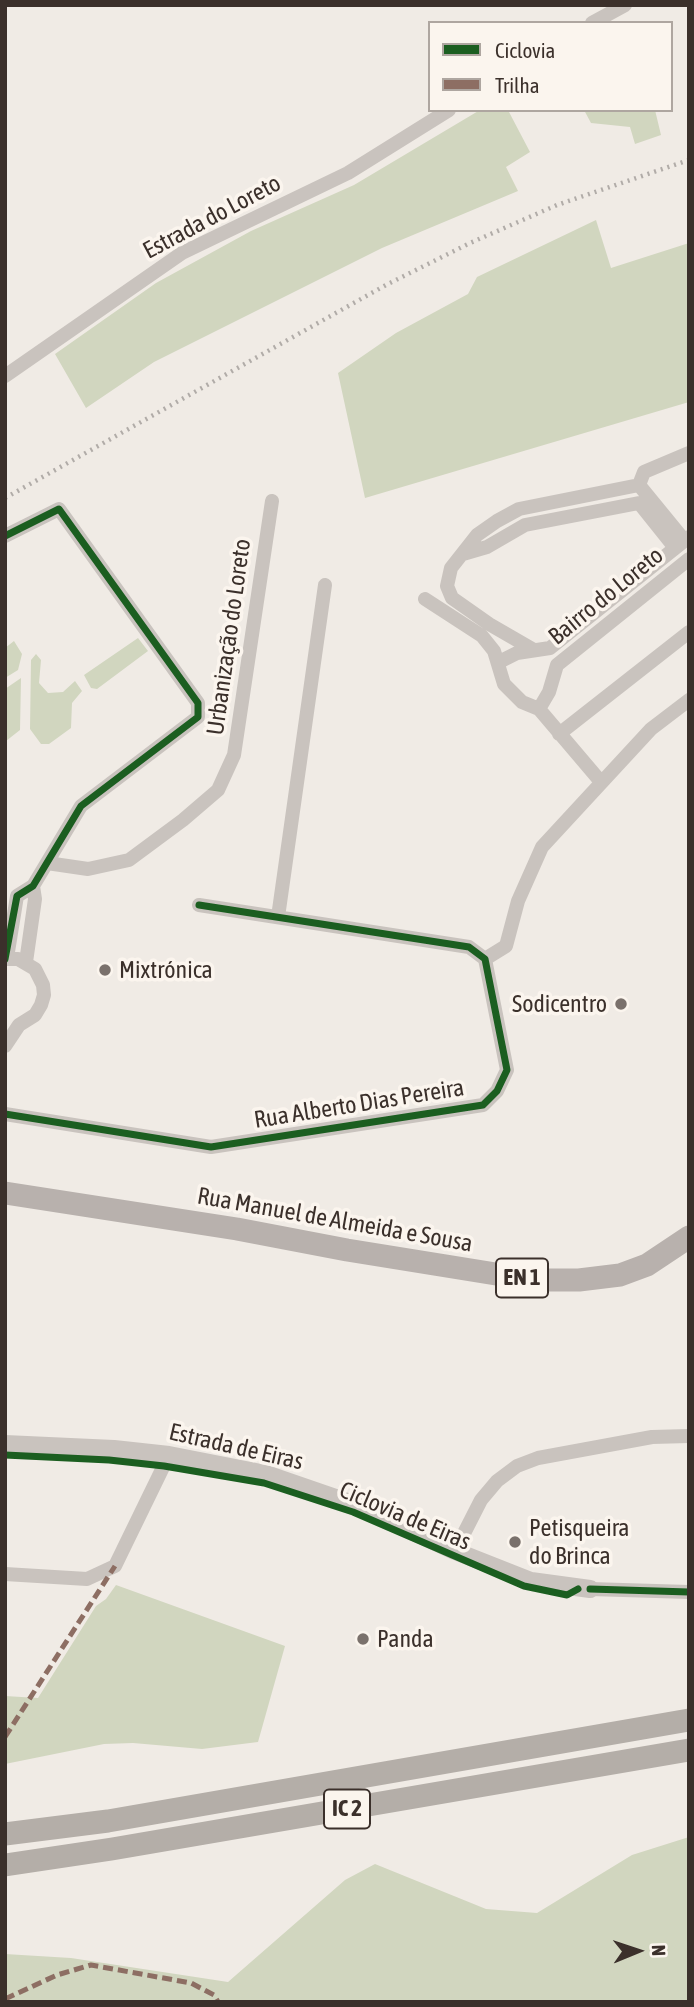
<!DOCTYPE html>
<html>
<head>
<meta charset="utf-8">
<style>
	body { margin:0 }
	#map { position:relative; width:694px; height:2007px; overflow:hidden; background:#f0ebe5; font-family:"Asap Condensed",sans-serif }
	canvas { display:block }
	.frame { position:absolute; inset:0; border:7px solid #3b302b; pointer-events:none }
	.legend { position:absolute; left:428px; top:21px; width:245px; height:91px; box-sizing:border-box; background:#fbf5ee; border:2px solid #aea6a0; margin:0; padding:9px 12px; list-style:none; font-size:21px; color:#3b302b }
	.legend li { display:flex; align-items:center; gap:14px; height:35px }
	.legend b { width:35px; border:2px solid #aea6a0 }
	.north { position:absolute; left:603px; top:1916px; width:70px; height:70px; -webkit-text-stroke:5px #fbf5ee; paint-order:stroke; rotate:88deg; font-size:19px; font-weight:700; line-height:28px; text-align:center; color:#3b302b }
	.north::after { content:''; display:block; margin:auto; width:24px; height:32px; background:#3b302b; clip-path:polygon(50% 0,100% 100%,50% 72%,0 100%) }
</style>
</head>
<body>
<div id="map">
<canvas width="694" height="2007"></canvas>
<div class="frame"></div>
<ul class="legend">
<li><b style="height:9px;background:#1b5e20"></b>Ciclovia</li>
<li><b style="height:9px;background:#8d6e63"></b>Trilha</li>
</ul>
<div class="north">N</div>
</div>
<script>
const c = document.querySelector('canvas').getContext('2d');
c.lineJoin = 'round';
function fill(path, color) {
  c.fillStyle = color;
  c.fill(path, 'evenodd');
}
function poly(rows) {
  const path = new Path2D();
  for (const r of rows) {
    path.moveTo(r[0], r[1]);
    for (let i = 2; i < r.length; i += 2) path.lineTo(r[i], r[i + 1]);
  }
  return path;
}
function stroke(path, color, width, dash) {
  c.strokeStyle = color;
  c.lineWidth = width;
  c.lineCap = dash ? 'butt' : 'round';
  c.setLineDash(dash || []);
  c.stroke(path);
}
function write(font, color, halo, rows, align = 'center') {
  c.font = font + ' "Asap Condensed",sans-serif';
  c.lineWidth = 7;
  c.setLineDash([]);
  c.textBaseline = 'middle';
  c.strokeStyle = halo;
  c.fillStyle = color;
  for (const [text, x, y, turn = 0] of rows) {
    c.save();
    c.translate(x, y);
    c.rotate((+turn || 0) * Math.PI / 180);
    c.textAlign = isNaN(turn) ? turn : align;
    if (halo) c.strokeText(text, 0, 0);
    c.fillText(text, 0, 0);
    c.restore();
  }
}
fill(poly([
	[480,110,510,110,509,112,530,152,506,167,518,191,382,248,154,362,86,408,55,354,156,283,251,231,354,185],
	[584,110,655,110,661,135,635,144,630,127,591,123],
	[596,220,611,268,689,243,689,402,365,498,338,373,396,333,468,294,477,277],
	[138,638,148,651,97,689,91,688,84,675],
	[14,641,22,654,18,670,5,678,5,648],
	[36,654,41,660,39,683,48,693,63,692,75,681,82,691,72,703,71,728,49,744,41,744,30,729,31,660],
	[21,678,20,730,6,741,5,689],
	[116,1585,285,1646,258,1742,202,1749,133,1743,104,1744,5,1764,5,1696,38,1698,96,1606,106,1599],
	[689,1837,689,2002,5,2002,5,1954,71,1958,228,1982,345,1880,375,1864,486,1909,537,1913,632,1855]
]), '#d1d6bf');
stroke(poly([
	[592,23,625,5],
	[5,376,182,253,348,173,449,110],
	[5,536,59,509,198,703,198,717,81,806,33,886,17,896,7,958],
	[684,540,639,485,644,472,689,453],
	[463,554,487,547,525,525,639,503,675,548],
	[425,599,482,636,494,651,504,684,522,702,539,709,601,782],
	[534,650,489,624,452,598,447,586,451,568,477,535,497,521,519,509,639,485],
	[499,662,517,653,550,648,689,537],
	[539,709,549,692,557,665,689,559],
	[559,734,689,632],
	[47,863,88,869,129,860,183,820,218,790,234,755,272,501],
	[278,917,325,585],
	[5,959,18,959,35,969,43,985,44,995,41,1005,35,1015,19,1025,5,1046],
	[485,959,506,946,518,901,542,847,651,729,689,700],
	[26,962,35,899,33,886],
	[5,1114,211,1147,483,1105,497,1091,507,1070,485,959,469,947,199,905],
	[455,1551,481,1500,497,1481,517,1466,538,1458,652,1437,689,1436],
	[5,1574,87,1579,115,1566,169,1455],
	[590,1589,689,1592]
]), '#c9c3be', 14);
stroke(poly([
	[5,1444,114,1449,169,1455,266,1474,356,1505,455,1551,531,1581,590,1589]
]), '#c9c3be', 18);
stroke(poly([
	[5,1193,237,1229,347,1250,533,1280,579,1280,620,1275,647,1265,689,1237]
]), '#b8b1ad', 23);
stroke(poly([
	[5,1834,108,1821,689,1720],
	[5,1865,112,1849,689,1750]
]), '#b4aea8', 23);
stroke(poly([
	[5,498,386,285,470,243,557,205,689,160]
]), '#b1aca8', 4.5, [2, 5]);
stroke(poly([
	[5,1737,115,1566],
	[5,1999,57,1975,91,1965,191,1983,214,1995,218,2002]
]), '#8d6e63', 5, [10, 5]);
stroke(poly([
	[5,536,59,509,198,703,198,717,81,806,33,886,17,896,5,959],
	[5,1114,211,1147,483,1105,497,1091,507,1070,485,959,469,947,199,905],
	[5,1455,109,1460,164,1466,264,1483,353,1512,524,1586,567,1595,578,1589],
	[590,1589,689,1592]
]), '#1b5e20', 7);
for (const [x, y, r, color] of [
	[105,970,7,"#7a716c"],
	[621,1004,7,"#7a716c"],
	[515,1542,7,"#7a716c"],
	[363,1639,7,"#7a716c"]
]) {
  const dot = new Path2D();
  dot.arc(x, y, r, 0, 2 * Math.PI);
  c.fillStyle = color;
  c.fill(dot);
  stroke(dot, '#fbf5ee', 2.5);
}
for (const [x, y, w] of [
	[522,1278,52],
	[347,1809,46]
]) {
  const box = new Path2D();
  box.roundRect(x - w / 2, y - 19.5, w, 39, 5);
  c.fillStyle = '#fbf5ee';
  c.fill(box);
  stroke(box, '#3b302b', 2);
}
write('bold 23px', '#3b302b', null, [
	["EN 1",522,1278],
	["IC 2",347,1809]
]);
write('24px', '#3b302b', '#fbf5ee', [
	["Estrada do Loreto",212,217,-28],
	["Bairro do Loreto",606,596,-39],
	["Urbanização do Loreto",229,637,-82],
	["Rua Alberto Dias Pereira",359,1104,-9],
	["Rua Manuel de Almeida e Sousa",335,1220,10],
	["Estrada de Eiras",236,1447,13],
	["Ciclovia de Eiras",405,1516,23]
]);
write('24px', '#3b302b', '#fbf5ee', [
	["Mixtrónica",119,970],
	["Sodicentro",607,1004,"right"],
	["Petisqueira",529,1528],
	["do Brinca",529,1556],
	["Panda",377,1639]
], 'left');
</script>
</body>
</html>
